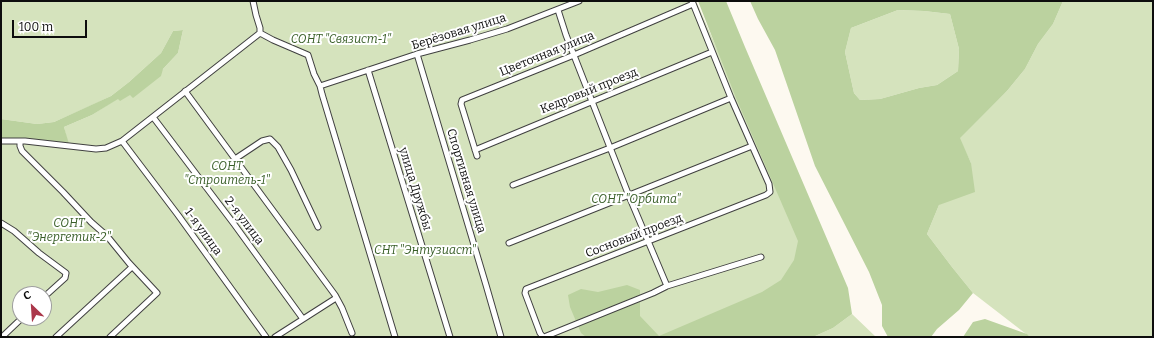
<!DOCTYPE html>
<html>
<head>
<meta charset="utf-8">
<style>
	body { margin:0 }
	#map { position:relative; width:1154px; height:338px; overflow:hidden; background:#fdf9f0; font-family:Bitter,serif }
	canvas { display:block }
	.frame { position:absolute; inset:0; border:2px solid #0d0d0d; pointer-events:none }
	.north { position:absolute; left:12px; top:286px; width:40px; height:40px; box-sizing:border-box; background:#fff; border:1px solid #9e9e9e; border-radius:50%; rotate:335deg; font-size:11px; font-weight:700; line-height:16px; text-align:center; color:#0d0d0d }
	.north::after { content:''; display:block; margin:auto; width:14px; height:18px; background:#ab374a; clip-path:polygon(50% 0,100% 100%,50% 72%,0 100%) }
	.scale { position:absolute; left:12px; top:20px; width:75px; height:18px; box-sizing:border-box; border:2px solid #0d0d0d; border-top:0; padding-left:5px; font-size:12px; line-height:14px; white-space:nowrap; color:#0d0d0d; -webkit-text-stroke:3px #fff; paint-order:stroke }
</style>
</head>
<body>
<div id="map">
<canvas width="1154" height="338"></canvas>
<div class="frame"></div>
<div class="north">С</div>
<div class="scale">100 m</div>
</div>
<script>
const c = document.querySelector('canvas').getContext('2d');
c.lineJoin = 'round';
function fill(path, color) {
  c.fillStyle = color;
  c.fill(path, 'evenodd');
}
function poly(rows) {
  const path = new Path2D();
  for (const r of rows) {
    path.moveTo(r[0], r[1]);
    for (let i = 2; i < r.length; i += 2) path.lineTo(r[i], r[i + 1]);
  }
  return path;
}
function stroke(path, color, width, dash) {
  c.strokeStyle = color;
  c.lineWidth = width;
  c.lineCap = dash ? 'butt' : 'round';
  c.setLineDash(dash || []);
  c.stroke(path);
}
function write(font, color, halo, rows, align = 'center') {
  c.font = font + ' Bitter,serif';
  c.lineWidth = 4;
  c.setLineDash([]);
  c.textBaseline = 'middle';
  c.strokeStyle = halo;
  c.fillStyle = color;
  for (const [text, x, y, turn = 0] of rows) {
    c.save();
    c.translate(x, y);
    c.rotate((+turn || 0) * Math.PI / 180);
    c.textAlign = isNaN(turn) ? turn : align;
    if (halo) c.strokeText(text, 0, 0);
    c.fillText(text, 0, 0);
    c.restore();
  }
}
fill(poly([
	[1,1,696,1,835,316,779,337,1,337,1,139,25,138,68,144,64,127,92,115,163,69,178,53,183,30,173,31,161,53,129,82,111,96,92,105,54,122,37,124,1,119],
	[20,294,44,294,44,318,20,318],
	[1063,1,1153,1,1153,337,1030,337,973,293,952,267,927,234,939,205,971,163,959,138,1007,91,1025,69,1038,44,1053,24],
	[898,10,924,11,950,14,959,49,958,71,937,85,919,88,880,99,860,100,854,93,845,52,851,28],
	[852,314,876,337,813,337,833,328]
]), '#d5e3bd');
fill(poly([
	[698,1,726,1,745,47,848,288,852,314,833,328,813,337,586,337,581,333,570,307,568,295,581,289,598,292,627,285,640,290,640,316,659,336,762,292,781,280,794,260,798,241,736,98],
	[750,1,1063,1,1053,24,1038,44,1025,69,1007,91,960,138,971,163,975,192,939,205,927,234,952,267,973,293,959,310,937,329,931,337,888,337,882,326,882,305,869,272,815,166,775,50,758,19],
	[898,10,924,11,950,14,959,49,958,71,937,85,919,88,880,99,860,100,854,93,845,52,851,28],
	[183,30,178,53,163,69,161,76,133,98,130,95,120,101,118,99,92,115,64,127,69,144,25,138,1,139,1,119,37,124,54,122,111,96,129,82,161,53,173,31],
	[985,319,1027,334,1030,337,963,337,973,322]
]), '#bbd29f');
const street = poly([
	[558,10,566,35,629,196,667,286],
	[260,33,273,40,308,55,314,74,320,86,322,94,395,337],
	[417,54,486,285,501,337],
	[368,70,450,337],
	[320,86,417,54,470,40,507,29,579,1],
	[185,91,335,295,342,308,352,333],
	[153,117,234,224,303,319],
	[1,141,25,141,96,149,106,148,122,141,260,33,260,28,256,15,253,1],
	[20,141,20,146,22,151,63,192,91,222,107,236,129,263,157,293,110,337],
	[122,141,178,215,266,337],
	[475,150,712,52],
	[477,156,461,104,462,100,574,55,693,4],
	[235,159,262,141,270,139,278,147,291,170,318,227],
	[513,185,610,148,731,98],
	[1,223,14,231,39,253,66,273,65,278,44,297],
	[509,243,752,146],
	[2,337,22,318],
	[56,337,132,267],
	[275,337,336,298],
	[543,337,540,333,525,293,526,289,766,195,770,192,769,184,731,98,692,1],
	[544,337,653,293,667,286,761,257]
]);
stroke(street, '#404040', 7);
stroke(street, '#fff', 5);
write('12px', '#0d0d0d', '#fff', [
	["Берёзовая улица",459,32,-17],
	["Цветочная улица",547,54,-22],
	["Кедровый проезд",589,91,-22],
	["Спортивная улица",466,181,73],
	["улица Дружбы",415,189,73],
	["2-я улица",244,221,53],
	["1-я улица",203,232,54],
	["Сосновый проезд",634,236,-21]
]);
write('italic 12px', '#375d26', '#fff', [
	["СОНТ \"Связист-1\"",341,40],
	["СОНТ",227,167],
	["\"Строитель-1\"",227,181],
	["СОНТ \"Орбита\"",636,200],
	["СОНТ",69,224],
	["\"Энергетик-2\"",69,238],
	["СНТ \"Энтузиаст\"",425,251]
]);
</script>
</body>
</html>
